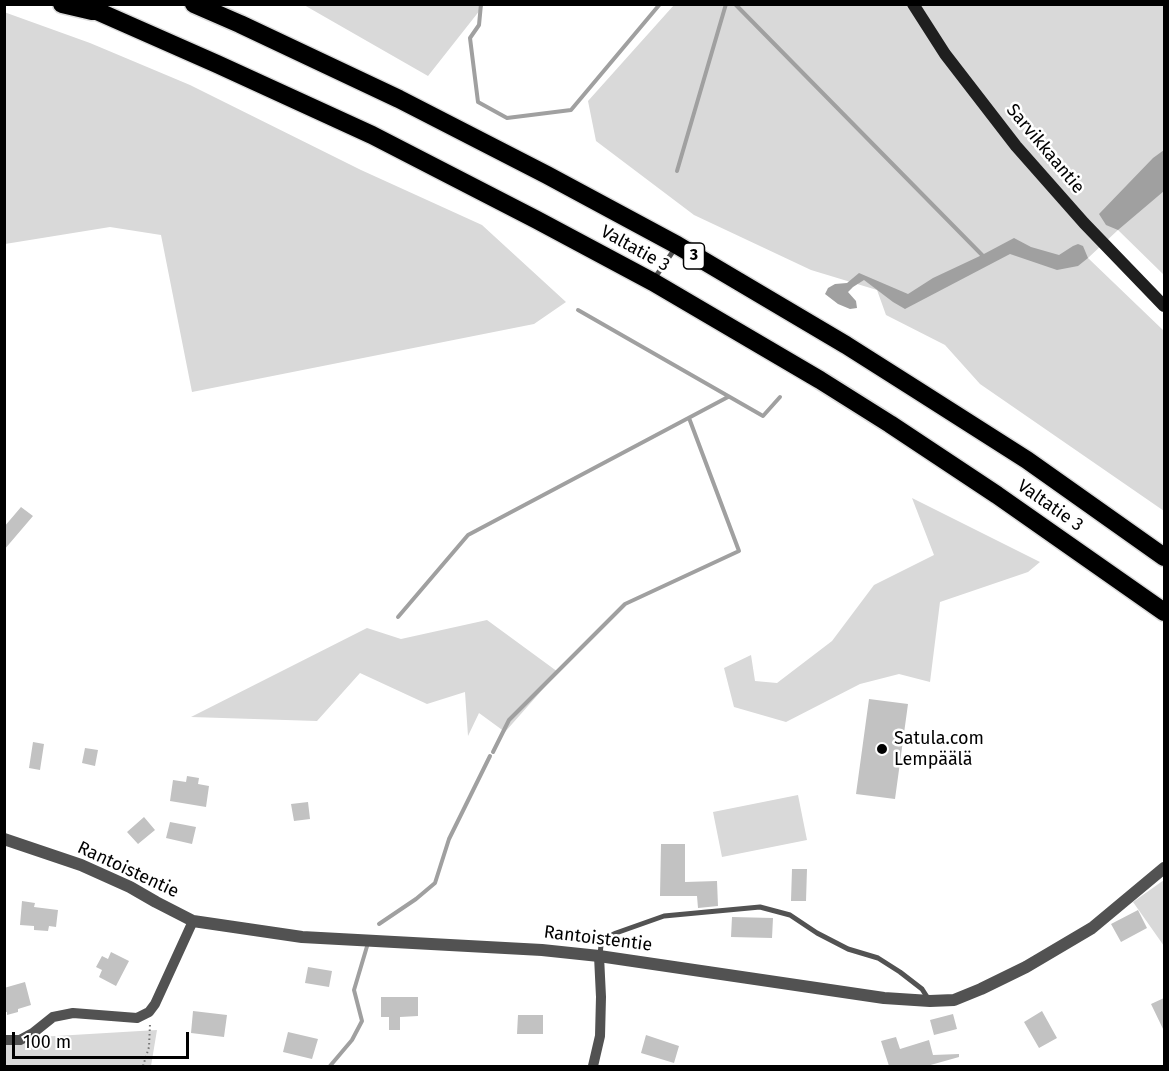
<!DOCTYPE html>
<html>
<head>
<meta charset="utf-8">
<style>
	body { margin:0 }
	#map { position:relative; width:1169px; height:1071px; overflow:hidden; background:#fff; font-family:"Fira Sans",sans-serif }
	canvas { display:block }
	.frame { position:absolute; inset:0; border:6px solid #000; pointer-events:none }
	.scale { position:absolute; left:12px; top:1032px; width:177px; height:27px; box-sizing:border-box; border:3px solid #000; border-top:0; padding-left:8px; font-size:18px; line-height:21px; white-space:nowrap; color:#000; -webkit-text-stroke:4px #fff; paint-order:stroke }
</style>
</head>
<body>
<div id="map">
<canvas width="1169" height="1071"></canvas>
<div class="frame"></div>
<div class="scale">100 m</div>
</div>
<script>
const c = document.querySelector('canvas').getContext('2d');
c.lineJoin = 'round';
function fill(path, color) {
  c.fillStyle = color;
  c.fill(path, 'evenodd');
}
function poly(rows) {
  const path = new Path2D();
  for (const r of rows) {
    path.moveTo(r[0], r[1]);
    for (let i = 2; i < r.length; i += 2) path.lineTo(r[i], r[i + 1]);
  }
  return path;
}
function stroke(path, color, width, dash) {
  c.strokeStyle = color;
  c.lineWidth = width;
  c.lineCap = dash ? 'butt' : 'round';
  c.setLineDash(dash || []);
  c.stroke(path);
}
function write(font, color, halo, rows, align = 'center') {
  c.font = font + ' "Fira Sans",sans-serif';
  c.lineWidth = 5;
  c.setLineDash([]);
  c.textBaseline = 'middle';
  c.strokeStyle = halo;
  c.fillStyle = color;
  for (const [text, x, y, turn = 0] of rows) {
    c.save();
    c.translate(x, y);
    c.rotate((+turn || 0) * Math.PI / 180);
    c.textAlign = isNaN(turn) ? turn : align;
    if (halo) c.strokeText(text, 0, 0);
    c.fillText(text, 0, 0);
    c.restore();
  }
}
fill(poly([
	[304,5,484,5,428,76],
	[674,5,1164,5,1164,275,1118,230,1088,258,1164,331,1164,511,980,384,945,345,886,315,877,290,811,270,694,215,596,141,588,101],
	[4,12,90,43,190,85,361,170,482,225,566,302,534,324,192,392,161,235,110,227,5,244],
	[912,498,1040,562,1028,572,940,602,930,682,899,674,860,684,786,722,734,707,724,668,751,655,755,681,777,683,832,641,874,585,934,555],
	[487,620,558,672,505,732,479,713,468,736,465,692,427,704,360,673,317,721,191,717,367,628,401,639],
	[798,795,807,840,722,857,713,812],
	[1164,880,1164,946,1133,902],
	[157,1030,151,1066,5,1066,5,1039]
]), '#d9d9d9');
fill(poly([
	[1164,150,1164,191,1118,230,1106,225,1099,214,1153,158],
	[1014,238,1031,247,1059,255,1073,246,1078,244,1083,246,1088,258,1078,266,1057,270,1010,254,905,309,893,302,864,280,853,287,848,292,856,301,857,308,850,309,838,304,825,294,828,288,835,284,847,283,859,273,908,294,933,278,982,255]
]), '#a0a0a0');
stroke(poly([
	[481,4,479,25,470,38,478,102,507,118,571,110,660,4],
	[735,4,985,258],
	[677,171,726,4],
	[578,310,763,416,780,397],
	[398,617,468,535,728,397],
	[493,752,509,720,625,604,739,551,689,418],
	[379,924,416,899,435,883,449,839,490,756],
	[330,1066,352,1040,362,1021,354,990,368,943]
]), '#a0a0a0', 4);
fill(poly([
	[21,507,33,516,4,550,4,527],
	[869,699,908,704,895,799,856,794],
	[33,742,44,744,40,770,29,768],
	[85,748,98,750,95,766,82,763],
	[187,776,199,778,198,784,209,786,206,807,170,801,173,780,186,782],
	[308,802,310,819,294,821,291,804],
	[144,817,155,830,138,844,127,832],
	[170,822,196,827,192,844,166,838],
	[661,844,685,844,685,882,717,881,718,906,698,908,697,896,660,896],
	[792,869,807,869,806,901,791,901],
	[22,901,35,903,34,907,58,910,56,927,49,926,48,931,34,930,34,926,20,925],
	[1138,910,1147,928,1121,942,1111,924],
	[732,917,773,918,772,938,731,937],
	[111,952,129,961,116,986,99,977,102,970,96,967,102,956,108,959],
	[308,967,332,971,329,987,305,983],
	[25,982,31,1005,18,1009,18,1012,7,1015,7,1012,4,1012,4,988],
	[381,997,418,997,418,1016,400,1017,400,1030,389,1030,389,1017,381,1017],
	[1164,998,1164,1031,1151,1004],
	[193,1011,227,1015,224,1037,191,1033],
	[1042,1011,1057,1038,1039,1048,1024,1022],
	[953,1014,957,1029,934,1035,930,1020],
	[518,1015,543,1015,543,1034,517,1034],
	[288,1032,318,1039,312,1059,283,1052],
	[646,1035,679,1046,674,1063,641,1053],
	[896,1037,900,1049,929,1040,933,1055,959,1054,959,1057,927,1066,889,1066,881,1041]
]), '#c2c2c2');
const motorway = poly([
	[62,4,92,11],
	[81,4,217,64,372,135,537,220,653,282,820,380,890,424,997,495,1164,612],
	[194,4,240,24,399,99,547,175,677,245,846,345,917,390,1027,460,1164,557]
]);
stroke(motorway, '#dbdbdb', 21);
stroke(poly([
	[143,1066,149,1047,150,1024]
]), '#747474', 2, [1.5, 3]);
stroke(poly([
	[654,279,676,247],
	[600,955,601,945,605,938,616,933,664,916,760,907,790,915,817,933,848,949,878,958,900,972,922,989,929,1000]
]), '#525252', 5);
stroke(poly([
	[4,1040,20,1040,33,1033,53,1017,73,1013,137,1018,149,1012,155,1004,193,921],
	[593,1066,600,1036,601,997,599,956]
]), '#525252', 10);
stroke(poly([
	[4,839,81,865,130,887,156,902,193,921,302,937,542,950,599,956,884,998,930,1001,954,1000,981,989,1026,967,1092,928,1164,868]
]), '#525252', 12);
stroke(poly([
	[913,4,945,54,1016,146,1084,223,1164,306]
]), '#1f1f1f', 12);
stroke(motorway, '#000', 18);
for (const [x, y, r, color] of [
	[882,749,6,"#000"]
]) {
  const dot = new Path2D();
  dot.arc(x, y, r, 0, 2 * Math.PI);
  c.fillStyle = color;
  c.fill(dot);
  stroke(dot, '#fff', 2);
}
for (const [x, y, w] of [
	[694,256,21]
]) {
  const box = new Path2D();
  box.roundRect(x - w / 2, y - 13, w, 26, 4.5);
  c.fillStyle = '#fff';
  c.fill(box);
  stroke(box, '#000', 1.5);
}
write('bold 16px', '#000', null, [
	["3",694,256]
]);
write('18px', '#000', '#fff', [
	["Sarvikkaantie",1045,149,50],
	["Valtatie 3",635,249,29],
	["Valtatie 3",1050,506,35],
	["Rantoistentie",128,870,25],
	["Rantoistentie",598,939,7]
]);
write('18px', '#000', '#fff', [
	["Satula.com",894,739],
	["Lempäälä",894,760]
], 'left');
</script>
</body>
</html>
